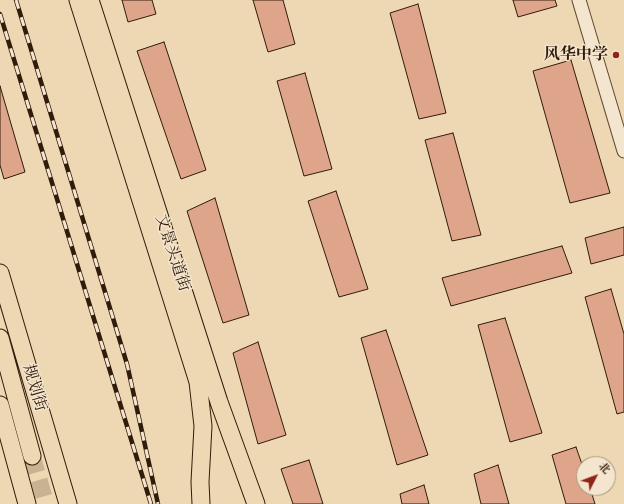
<!DOCTYPE html>
<html>
<head>
<meta charset="utf-8">
<style>
	body { margin:0 }
	#map { position:relative; width:624px; height:504px; overflow:hidden; background:#eed7b3; font-family:"IM FELL Great Primer","Noto Serif SC",serif }
	canvas { display:block }
	.north { position:absolute; left:576px; top:456px; width:40px; height:40px; box-sizing:border-box; background:#f4e5ce; border:1px solid #a69580; border-radius:50%; rotate:48deg; font-size:11px; font-weight:700; line-height:16px; text-align:center; color:#301c0a }
	.north::after { content:''; display:block; margin:auto; width:14px; height:18px; background:#8f2418; clip-path:polygon(50% 0,100% 100%,50% 72%,0 100%) }
</style>
</head>
<body>
<div id="map">
<canvas width="624" height="504"></canvas>
<div class="north">北</div>
</div>
<script>
const c = document.querySelector('canvas').getContext('2d');
c.lineJoin = 'round';
function fill(path, color) {
  c.fillStyle = color;
  c.fill(path, 'evenodd');
}
function poly(rows) {
  const path = new Path2D();
  for (const r of rows) {
    path.moveTo(r[0], r[1]);
    for (let i = 2; i < r.length; i += 2) path.lineTo(r[i], r[i + 1]);
  }
  return path;
}
function stroke(path, color, width, dash) {
  c.strokeStyle = color;
  c.lineWidth = width;
  c.lineCap = dash ? 'butt' : 'round';
  c.setLineDash(dash || []);
  c.stroke(path);
}
function write(font, color, halo, rows, align = 'center') {
  c.font = font + ' "IM FELL Great Primer","Noto Serif SC",serif';
  c.lineWidth = 3;
  c.setLineDash([]);
  c.textBaseline = 'middle';
  c.strokeStyle = halo;
  c.fillStyle = color;
  for (const [text, x, y, turn = 0] of rows) {
    c.save();
    c.translate(x, y);
    c.rotate((+turn || 0) * Math.PI / 180);
    c.textAlign = isNaN(turn) ? turn : align;
    if (halo) c.strokeText(text, 0, 0);
    c.fillText(text, 0, 0);
    c.restore();
  }
}
const building = poly([
	[122,0,152,0,156,14,128,22,122,0],
	[253,0,283,0,295,44,268,52,253,0],
	[513,0,555,0,557,6,518,17,513,0],
	[418,4,446,113,419,119,390,13,418,4],
	[164,42,206,170,181,179,137,51,164,42],
	[571,60,610,193,570,203,533,71,571,60],
	[305,73,332,169,304,176,277,81,305,73],
	[0,86,25,172,4,179,0,165,0,86],
	[453,133,481,235,452,241,425,140,453,133],
	[336,191,368,289,339,297,308,201,336,191],
	[215,198,249,315,223,323,187,211,215,198],
	[624,227,624,255,591,264,585,238,624,227],
	[562,246,572,273,451,306,442,278,562,246],
	[611,289,624,334,624,412,617,414,585,297,611,289],
	[505,318,542,433,510,442,478,325,505,318],
	[386,330,428,455,397,465,361,338,386,330],
	[258,342,286,435,258,444,233,353,258,342],
	[576,447,584,470,584,488,590,488,595,504,566,504,552,455,576,447],
	[309,460,323,504,293,504,281,469,309,460],
	[498,465,509,504,481,504,474,474,498,465],
	[424,485,429,504,402,504,400,494,424,485]
]);
fill(building, '#dea58b');
stroke(building, '#301c0a', 1);
stroke(poly([
	[32,456,46,504]
]), '#c8b291', 17, [17, 8]);
const minor = poly([
	[579,0,624,151]
]);
const major = poly([
	[78,0,198,382,203,426,200,482,201,504],
	[90,0,219,402,256,504],
	[0,273,68,504],
	[0,338,32,456],
	[0,405,27,504]
]);
stroke(minor, '#604b34', 15);
stroke(major, '#301c0a', 19);
stroke(minor, '#f4e5ce', 13);
stroke(major, '#eed7b3', 17);
const rail = poly([
	[16,0,127,364,158,504],
	[0,14,151,504]
]);
stroke(rail, '#301c0a', 4.5);
stroke(rail, '#f4e5ce', 3, [9]);
for (const [x, y, r, color] of [
	[616,55,4,"#8f2418"]
]) {
  const dot = new Path2D();
  dot.arc(x, y, r, 0, 2 * Math.PI);
  c.fillStyle = color;
  c.fill(dot);
  stroke(dot, '#f4e5ce', 1.5);
}
write('bold 16px', '#301c0a', '#f4e5ce', [
	["风华中学",608,55]
], 'right');
write('16px', '#301c0a', '#f4e5ce', [
	["文景头道街",172,253,72],
	["规划街",34,388,74]
]);
</script>
</body>
</html>
